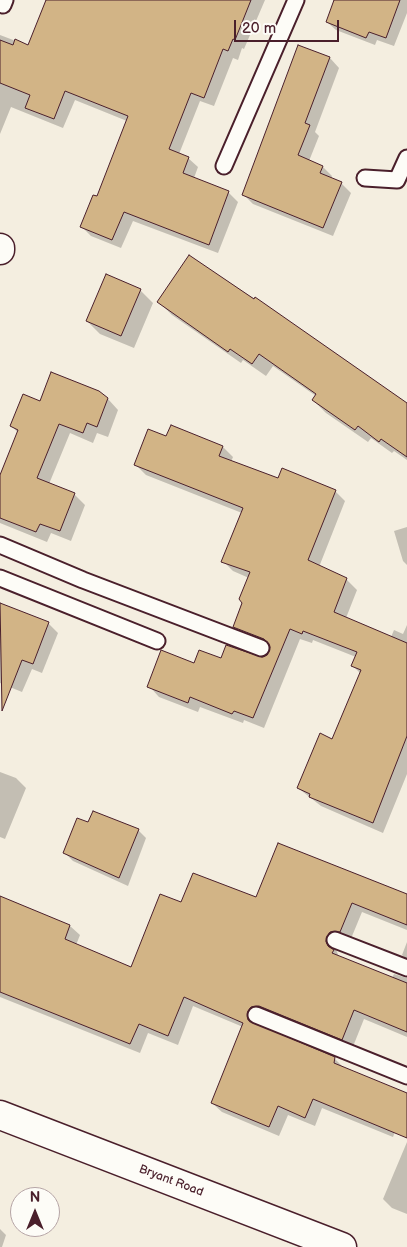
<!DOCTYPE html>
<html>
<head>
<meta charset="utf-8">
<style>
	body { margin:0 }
	#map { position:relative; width:407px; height:1247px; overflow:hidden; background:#f4eee0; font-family:"Balsamiq Sans",sans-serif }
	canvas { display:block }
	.north { position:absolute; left:10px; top:1187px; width:50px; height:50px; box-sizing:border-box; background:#fdfcf7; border:1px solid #b5a4a5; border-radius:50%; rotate:0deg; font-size:14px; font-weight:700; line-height:20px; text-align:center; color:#4a1f2b }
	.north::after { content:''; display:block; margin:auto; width:18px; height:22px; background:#4a1f2b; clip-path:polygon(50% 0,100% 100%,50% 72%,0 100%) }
	.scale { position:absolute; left:234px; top:20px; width:105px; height:22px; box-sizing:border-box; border:2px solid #4a1f2b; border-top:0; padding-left:6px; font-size:15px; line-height:18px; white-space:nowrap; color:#4a1f2b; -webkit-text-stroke:4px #fdfcf7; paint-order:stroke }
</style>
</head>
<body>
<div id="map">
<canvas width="407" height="1247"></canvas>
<div class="north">N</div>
<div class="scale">20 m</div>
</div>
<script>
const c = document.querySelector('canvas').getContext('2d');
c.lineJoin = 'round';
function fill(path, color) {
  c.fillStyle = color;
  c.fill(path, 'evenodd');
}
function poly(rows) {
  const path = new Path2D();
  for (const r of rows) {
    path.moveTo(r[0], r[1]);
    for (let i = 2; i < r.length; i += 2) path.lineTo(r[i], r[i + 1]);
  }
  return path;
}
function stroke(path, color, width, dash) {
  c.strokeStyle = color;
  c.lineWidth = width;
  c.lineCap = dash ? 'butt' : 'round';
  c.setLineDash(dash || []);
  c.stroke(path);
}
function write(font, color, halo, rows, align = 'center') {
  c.font = font + ' "Balsamiq Sans",sans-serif';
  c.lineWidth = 4;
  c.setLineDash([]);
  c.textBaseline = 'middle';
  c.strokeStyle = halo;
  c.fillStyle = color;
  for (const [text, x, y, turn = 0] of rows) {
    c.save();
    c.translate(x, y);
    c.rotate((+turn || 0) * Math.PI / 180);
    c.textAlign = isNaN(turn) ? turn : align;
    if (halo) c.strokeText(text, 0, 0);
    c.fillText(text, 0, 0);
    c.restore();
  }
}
fill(poly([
	[48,0,265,0,244,49,242,48,238,60,233,58,214,106,200,101,179,154,188,158,198,167,194,178,228,192,238,202,218,253,133,221,121,248,91,236,82,227,98,198,127,121,75,100,63,128,11,107,0,134,0,35,29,46],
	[335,0,407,0,407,13,394,46,377,40,375,45,336,30,327,22],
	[330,58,339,68,315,132,319,136,309,161,323,167,332,176,331,179,341,183,351,193,333,236,253,204,244,195],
	[190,257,284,318,407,405,407,460,394,451,392,453,371,438,368,442,326,413,313,400,316,396,273,366,266,376,243,360,241,363,172,315,159,302],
	[140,290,153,303,134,348,100,334,87,321],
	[108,399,118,410,108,437,97,433,93,443,70,433,49,484,74,494,85,505,71,541,51,533,47,542,0,523,0,478,18,433,12,426,40,403],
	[166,438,223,447,233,457,231,462,278,480,335,491,345,501,319,567,347,580,357,590,346,618,391,637,394,630,403,634,407,625,407,774,383,833,321,806,298,788,333,740,361,674,353,666,356,657,313,640,312,643,300,639,264,728,244,720,243,723,200,707,198,712,159,697,149,686,194,665,268,656,271,648,244,637,234,627,249,578,233,571,223,561,242,513,146,475,136,465],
	[407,527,407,565,403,561,394,531],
	[0,605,48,623,58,633,42,673,32,669,22,692,0,683],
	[0,772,16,778,26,788,5,839,0,837],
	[89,824,138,830,146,838,128,886,73,861,64,852],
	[407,895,407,930,362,912,350,941,335,947,339,957,392,978,394,974,407,978,407,1037,364,1019,352,1049,259,1017,256,1027,334,1058,344,1068,407,1099,393,1137,322,1108,315,1126,288,1115,279,1136,222,1112,212,1103,243,1027,193,1006,178,1045,148,1033,140,1053,0,997,0,898,70,926,80,935,76,945,131,968,182,904,257,899],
	[407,942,407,960,402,955],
	[407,1142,407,1214,392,1208,383,1199],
	[0,1229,6,1235,2,1247,0,1247]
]), '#0003');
const building = poly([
	[46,0,251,0,235,40,233,39,228,51,223,49,204,98,191,93,169,149,189,157,183,173,229,191,209,245,124,212,112,240,80,227,93,195,97,196,128,116,65,91,54,119,25,108,30,95,0,83,0,40,13,45,15,39,28,45,46,0],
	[334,0,400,0,386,38,369,32,366,38,326,22,334,0],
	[298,45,330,57,305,123,310,125,298,155,323,166,320,173,342,182,323,228,242,195,298,45],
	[189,255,254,299,255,297,407,403,407,457,381,439,379,442,358,426,355,430,312,400,316,394,259,354,252,364,230,349,228,352,157,302,189,255],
	[106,274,141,289,121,336,86,321,106,274],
	[51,372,99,391,108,398,97,427,87,423,83,433,59,424,37,478,75,493,60,531,40,524,36,532,0,518,0,475,18,430,10,426,23,394,40,401,51,372],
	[171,425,223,446,219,456,278,478,282,468,336,490,308,560,347,578,334,612,407,643,407,736,373,823,309,797,310,794,297,788,320,733,332,739,361,670,351,666,357,652,303,631,302,634,290,629,253,718,234,711,232,714,190,697,188,703,147,687,161,650,194,663,199,650,221,658,226,645,262,657,267,655,270,647,264,639,233,627,242,603,239,599,250,572,221,562,243,508,134,465,148,429,166,436,171,425],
	[0,603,49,622,33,664,22,660,2,711,0,603],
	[93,811,139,829,119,878,63,853,77,818,88,822,93,811],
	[278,843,407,894,407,925,352,903,340,932,330,932,326,941,328,946,334,950,332,953,407,983,407,1032,354,1010,342,1040,259,1006,251,1007,248,1011,248,1020,335,1057,334,1063,407,1093,407,1138,313,1099,305,1118,278,1106,269,1127,211,1103,243,1023,184,997,168,1036,139,1024,130,1044,0,992,0,896,70,925,65,939,131,967,160,894,181,902,193,873,256,897,278,843]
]);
fill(building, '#d2b486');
stroke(building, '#4a1f2b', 1);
const lane = poly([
	[3,5,5,0],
	[224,166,296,0],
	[365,178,397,180,407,158],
	[0,545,83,580,261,648],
	[0,578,157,641],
	[335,940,407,968],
	[256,1015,407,1076]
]);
const street = poly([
	[0,248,0,250],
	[0,1115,342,1247]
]);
stroke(lane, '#4a1f2b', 19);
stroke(street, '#4a1f2b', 31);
stroke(lane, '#fdfcf7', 15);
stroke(street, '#fdfcf7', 28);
write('12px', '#4a1f2b', '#fdfcf7', [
	["Bryant Road",171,1181,21]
]);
</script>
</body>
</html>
